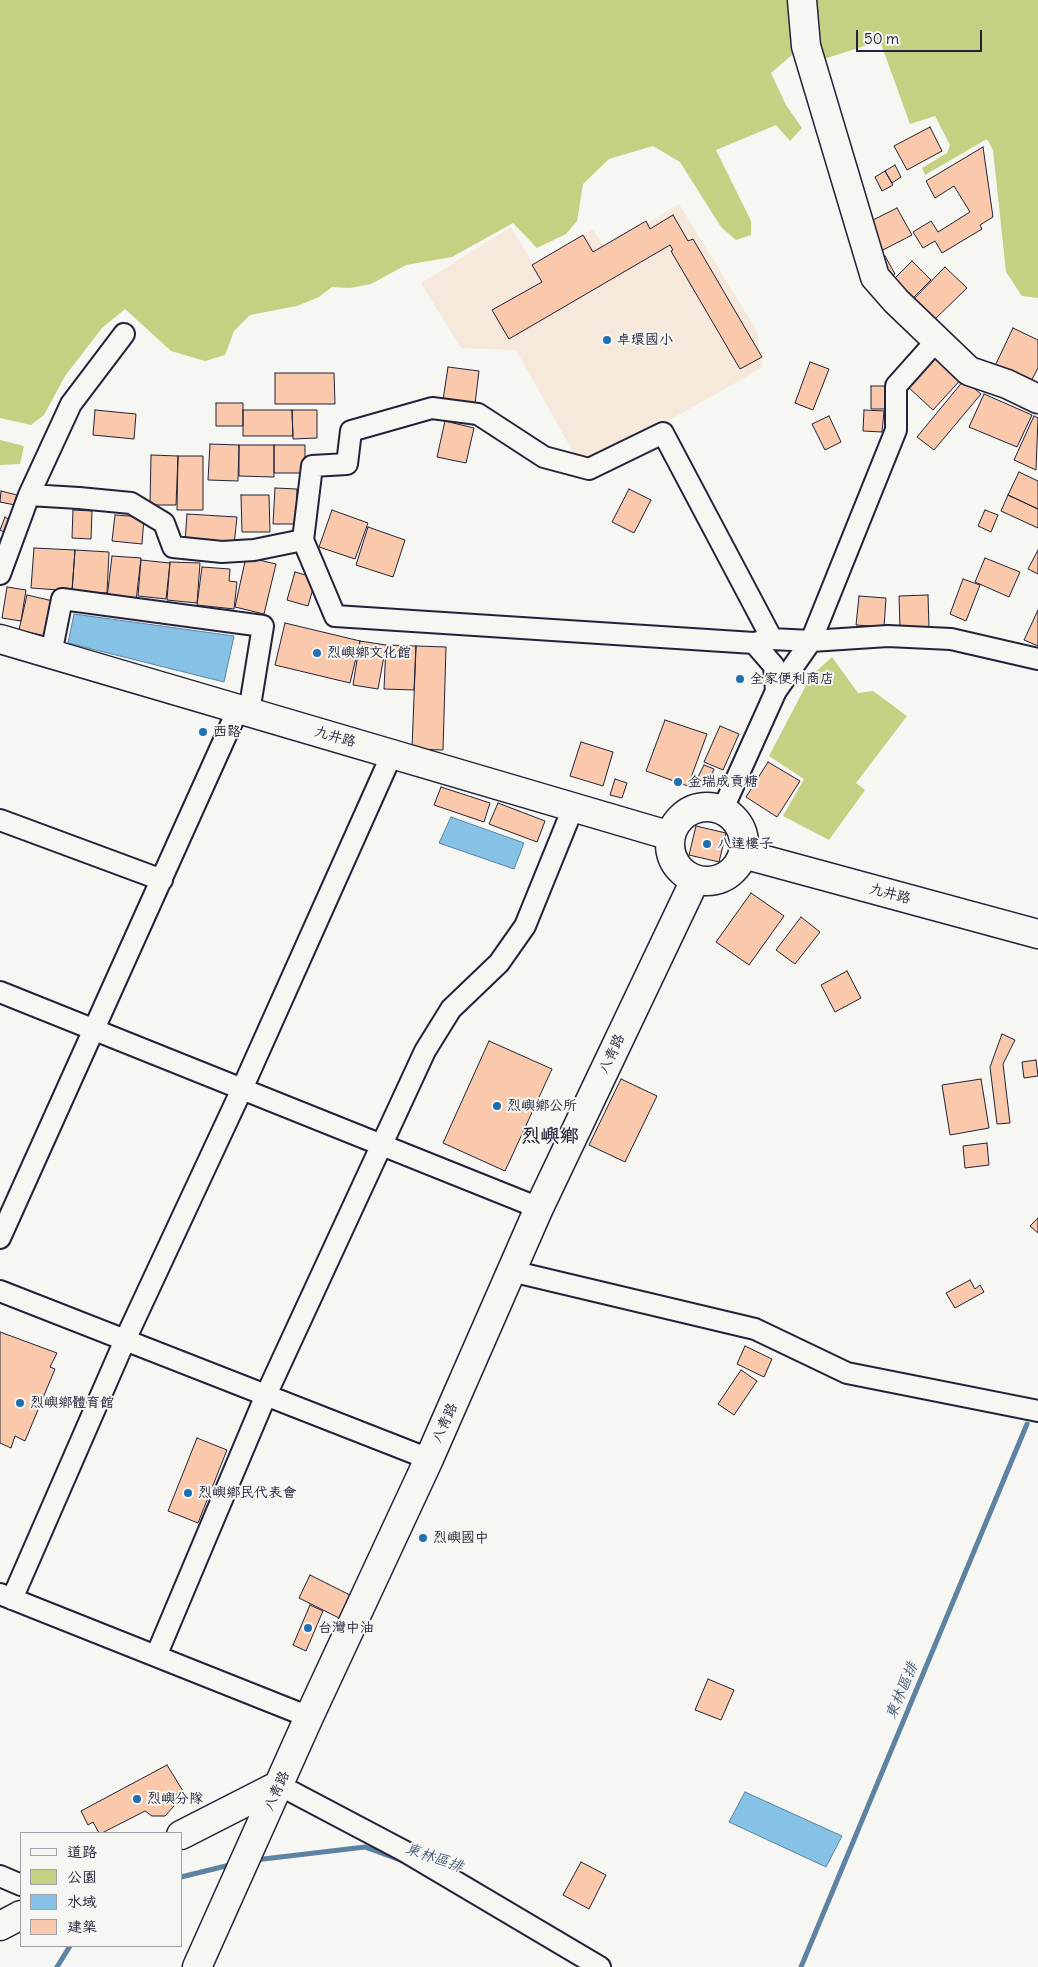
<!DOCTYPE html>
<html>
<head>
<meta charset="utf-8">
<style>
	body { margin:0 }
	#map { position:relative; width:1038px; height:1967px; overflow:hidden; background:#f6f6f2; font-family:Delius,"LXGW WenKai TC",sans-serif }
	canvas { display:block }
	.legend { position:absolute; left:20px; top:1832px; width:162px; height:115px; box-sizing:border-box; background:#f6f6f2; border:1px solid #a1a1a9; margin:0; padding:6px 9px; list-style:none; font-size:15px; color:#22223b }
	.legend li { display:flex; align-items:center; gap:10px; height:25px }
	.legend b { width:25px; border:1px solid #a1a1a9 }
	.scale { position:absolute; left:856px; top:30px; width:126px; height:22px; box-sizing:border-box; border:2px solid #22223b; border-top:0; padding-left:6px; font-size:15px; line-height:18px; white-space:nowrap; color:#22223b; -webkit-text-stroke:4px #f6f6f2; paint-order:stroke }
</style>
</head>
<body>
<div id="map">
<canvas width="1038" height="1967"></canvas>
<ul class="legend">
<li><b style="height:6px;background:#f6f6f2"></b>道路</li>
<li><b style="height:14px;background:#c5d083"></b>公園</li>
<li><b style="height:14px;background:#86c2e6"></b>水域</li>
<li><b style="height:14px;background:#fac8aa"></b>建築</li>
</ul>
<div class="scale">50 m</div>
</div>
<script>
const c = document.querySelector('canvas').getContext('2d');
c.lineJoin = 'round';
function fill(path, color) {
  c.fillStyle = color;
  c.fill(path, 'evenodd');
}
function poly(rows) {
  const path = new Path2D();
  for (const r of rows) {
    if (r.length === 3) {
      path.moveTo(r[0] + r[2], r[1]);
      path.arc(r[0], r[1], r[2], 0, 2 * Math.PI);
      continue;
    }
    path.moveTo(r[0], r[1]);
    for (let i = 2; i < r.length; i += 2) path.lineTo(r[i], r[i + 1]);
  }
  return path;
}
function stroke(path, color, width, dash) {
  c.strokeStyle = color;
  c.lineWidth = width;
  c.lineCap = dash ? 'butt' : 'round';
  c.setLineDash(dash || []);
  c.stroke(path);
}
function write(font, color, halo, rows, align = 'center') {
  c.font = font + ' Delius,"LXGW WenKai TC",sans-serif';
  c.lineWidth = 4;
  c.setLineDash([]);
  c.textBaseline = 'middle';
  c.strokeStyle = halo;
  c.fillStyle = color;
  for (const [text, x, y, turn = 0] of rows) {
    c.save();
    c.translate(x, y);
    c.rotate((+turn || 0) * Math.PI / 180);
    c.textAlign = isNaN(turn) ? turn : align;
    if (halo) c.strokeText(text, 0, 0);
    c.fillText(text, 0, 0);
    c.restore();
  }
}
fill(poly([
	[679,204,757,331,762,368,593,463,576,457,516,350,461,348,421,283,511,227,534,265,593,229,605,249]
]), '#f7e8dc');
fill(poly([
	[0,0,1038,0,1038,298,1022,296,1006,272,993,150,987,139,925,175,922,168,947,153,950,145,935,116,910,124,880,41,824,59,794,53,771,73,786,105,802,128,790,141,776,125,716,150,751,221,751,235,736,240,721,227,680,162,653,146,609,159,583,184,577,221,566,234,537,248,513,223,452,257,406,265,371,284,350,288,332,287,319,297,297,306,250,315,234,331,225,355,205,361,171,351,125,309,102,328,65,376,44,415,31,425,0,418],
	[0,440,24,446,20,464,0,465],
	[832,657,858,693,873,691,907,716,856,783,865,790,829,840,783,816,804,779,769,756,811,676]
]), '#c5d083');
const water = poly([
	[74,614,234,636,224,682,68,643,74,614],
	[451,817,524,843,514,869,439,843,451,817],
	[745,1792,842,1836,826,1867,729,1822,745,1792]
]);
fill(water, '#86c2e6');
stroke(water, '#5e82a2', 1);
stroke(poly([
	[255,1860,365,1847,403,1861],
	[181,1877,234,1864],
	[57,1967,70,1946],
	[801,1967,1027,1424]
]), '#5e82a2', 5);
const building = poly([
	[930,127,942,151,907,170,894,146,930,127],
	[983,147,993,217,980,225,982,229,942,253,935,241,923,248,913,232,931,221,938,232,970,212,954,186,935,198,926,181,983,147],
	[895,165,901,177,892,183,885,171,895,165],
	[885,171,893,185,882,191,875,177,885,171],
	[897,208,912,235,877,253,863,225,897,208],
	[673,215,688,241,693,239,762,357,740,369,671,251,673,250,670,245,509,339,492,310,542,282,532,265,583,235,593,252,646,221,650,229,673,215],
	[885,256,895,274,886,280,875,261,885,256],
	[912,261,931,280,909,302,890,283,912,261],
	[945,267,967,288,932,322,911,302,945,267],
	[1013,328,1038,340,1038,368,1028,387,993,370,1013,328],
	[939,354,964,376,933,410,908,387,939,354],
	[810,362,829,369,813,410,795,403,810,362],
	[448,367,479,371,475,404,443,400,448,367],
	[275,373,334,373,335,404,275,404,275,373],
	[964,380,981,394,934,450,917,437,964,380],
	[871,386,888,386,887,409,871,409,871,386],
	[984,394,1032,415,1017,447,969,427,984,394],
	[216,403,243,403,243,426,216,426,216,403],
	[95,410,136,414,134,439,93,435,95,410],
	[243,410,292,410,293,436,243,436,243,410],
	[292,410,317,410,317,438,293,439,292,410],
	[864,410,884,411,882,432,863,431,864,410],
	[829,416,841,442,825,450,812,424,829,416],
	[1034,416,1038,418,1036,470,1014,460,1034,416],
	[445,421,474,428,466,463,437,457,445,421],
	[210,444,239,445,238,481,208,480,210,444],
	[239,445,274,445,274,477,239,476,239,445],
	[274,445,305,445,305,473,274,473,274,445],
	[151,455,178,456,176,505,150,505,151,455],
	[178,456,203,456,203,510,177,510,178,456],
	[1019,472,1038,481,1038,509,1008,495,1019,472],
	[275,488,297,489,296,524,273,524,275,488],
	[629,489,651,500,634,533,612,522,629,489],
	[1,491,17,495,15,505,0,502,1,491],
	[241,495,269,495,270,532,242,532,241,495],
	[1008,495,1038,509,1038,528,1001,511,1008,495],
	[73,510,92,511,91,539,72,538,73,510],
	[332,510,368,523,355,559,319,547,332,510],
	[985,510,998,515,991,532,978,526,985,510],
	[187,514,237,517,234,545,185,542,187,514],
	[115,515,144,517,142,544,112,541,115,515],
	[5,517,13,522,6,533,0,530,5,517],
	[368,527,405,540,393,577,356,565,368,527],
	[34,548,75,550,72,591,31,588,34,548],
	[75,550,109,552,107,593,72,591,75,550],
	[1038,550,1038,574,1028,569,1038,550],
	[112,556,141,558,136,601,107,598,112,556],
	[246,557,276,564,264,614,235,607,246,557],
	[985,558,1020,572,1009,597,975,582,985,558],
	[141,560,170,563,166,599,138,596,141,560],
	[170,562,200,563,197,603,167,600,170,562],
	[202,567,230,569,229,581,237,582,234,609,197,605,202,567],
	[295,572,316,578,308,606,287,600,295,572],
	[963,579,980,585,966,621,950,614,963,579],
	[7,587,26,590,21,621,2,618,7,587],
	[27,595,53,601,46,636,19,630,27,595],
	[928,595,929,627,900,628,899,596,928,595],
	[859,596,886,598,884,627,856,625,859,596],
	[1038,610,1038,646,1024,640,1038,610],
	[285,623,360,641,350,683,275,665,285,623],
	[360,641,386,645,378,689,353,685,360,641],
	[386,645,416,646,414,690,384,689,386,645],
	[416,646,446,647,443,750,412,749,416,646],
	[665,720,707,734,688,786,646,771,665,720],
	[720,726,739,734,723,770,704,762,720,726],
	[581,742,613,752,603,786,570,776,581,742],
	[768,762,800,781,777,817,746,797,768,762],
	[704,765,714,769,708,784,697,779,704,765],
	[615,779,627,783,622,798,610,795,615,779],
	[441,787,490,803,484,822,434,805,441,787],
	[498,803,545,821,537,842,489,824,498,803],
	[696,826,726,833,719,862,689,855,696,826],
	[751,893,784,916,749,965,716,942,751,893],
	[801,917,820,932,795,964,776,950,801,917],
	[847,971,861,998,835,1012,821,985,847,971],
	[1002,1034,1015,1040,1003,1064,1010,1123,997,1124,990,1067,1002,1034],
	[489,1041,552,1069,505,1171,443,1143,489,1041],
	[1036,1060,1038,1076,1024,1078,1022,1062,1036,1060],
	[621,1079,657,1096,625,1162,589,1145,621,1079],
	[981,1079,989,1128,950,1135,942,1085,981,1079],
	[987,1143,989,1165,965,1168,963,1146,987,1143],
	[1038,1218,1038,1233,1030,1226,1038,1218],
	[970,1280,975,1289,980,1285,984,1292,955,1308,946,1293,970,1280],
	[0,1332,57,1353,50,1367,55,1369,25,1441,15,1436,11,1448,0,1443,0,1332],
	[745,1346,772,1359,764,1377,737,1364,745,1346],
	[741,1370,757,1381,734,1415,718,1404,741,1370],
	[197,1438,227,1450,198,1523,168,1511,197,1438],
	[310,1575,350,1595,339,1618,299,1598,310,1575],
	[310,1605,323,1611,306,1651,293,1645,310,1605],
	[708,1679,734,1690,721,1720,695,1710,708,1679],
	[167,1765,183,1791,171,1797,174,1806,165,1816,152,1816,145,1811,102,1833,99,1833,93,1822,88,1825,81,1811,167,1765],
	[581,1862,606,1875,589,1909,563,1895,581,1862]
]);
fill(building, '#fac8aa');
stroke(building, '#22223b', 1);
const street = poly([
	[29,495,79,498,131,503,164,523,173,547,222,552,254,550,303,540],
	[0,574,29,495,71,404,124,334],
	[772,639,663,433,589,469,544,457,478,414,432,408,351,431,347,464,312,466,303,540,335,616,754,643,772,639,811,641,896,430,896,386,937,340],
	[754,643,774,666,776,691],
	[51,654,62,599,263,626,249,712],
	[722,811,776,691,811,641,888,636,951,639,1038,659],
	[0,820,162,880],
	[0,992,539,1208],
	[0,1238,238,709],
	[511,1271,755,1329,847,1373,1038,1411],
	[0,1291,429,1459],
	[0,1594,309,1717],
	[12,1599,125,1340,242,1089,392,754],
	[156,1656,266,1395,425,1051,451,1009,499,963,525,926,573,808],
	[279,1785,404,1851,600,1967],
	[0,1876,21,1885]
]);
const secondary = poly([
	[802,0,806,46,875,277,896,301,969,371,1007,384,1038,399],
	[0,639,671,836],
	[707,844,37],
	[743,854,1038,934],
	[181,1835,279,1785],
	[0,1926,21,1915],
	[197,1967,309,1717,429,1459,539,1208,695,880]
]);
stroke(street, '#22223b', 24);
stroke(secondary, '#22223b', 31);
stroke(street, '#f6f6f2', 20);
stroke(secondary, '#f6f6f2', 28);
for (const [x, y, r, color] of [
	[607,340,5,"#1f6fb2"],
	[317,653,5,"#1f6fb2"],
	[740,679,5,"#1f6fb2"],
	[203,732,5,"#1f6fb2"],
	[678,782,5,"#1f6fb2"],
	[707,844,5,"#1f6fb2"],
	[497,1106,5,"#1f6fb2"],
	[20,1403,5,"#1f6fb2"],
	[188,1493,5,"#1f6fb2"],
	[423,1538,5,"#1f6fb2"],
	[308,1628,5,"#1f6fb2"],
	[137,1799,5,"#1f6fb2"]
]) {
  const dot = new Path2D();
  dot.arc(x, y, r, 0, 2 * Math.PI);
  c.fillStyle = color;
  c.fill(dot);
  stroke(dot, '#f6f6f2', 2);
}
write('14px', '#22223b', '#f6f6f2', [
	["卓環國小",617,340],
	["烈嶼鄉文化館",327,653],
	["全家便利商店",750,679],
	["西路",213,732],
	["金瑞成貢糖",688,782],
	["八達樓子",717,844],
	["烈嶼鄉公所",507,1106],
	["烈嶼鄉體育館",30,1403],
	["烈嶼鄉民代表會",198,1493],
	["烈嶼國中",433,1538],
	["台灣中油",318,1628],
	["烈嶼分隊",147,1799]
], 'left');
write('14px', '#22223b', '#f6f6f2', [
	["九井路",335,737,16],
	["九井路",890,894,15],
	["八青路",612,1054,-65],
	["八青路",445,1423,-66],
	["八青路",277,1791,-66]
]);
write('italic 15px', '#455a77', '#f6f6f2', [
	["東林區排",902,1691,-67],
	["東林區排",434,1858,19]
]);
write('bold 19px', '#22223b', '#f6f6f2', [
	["烈嶼鄉",550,1137]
]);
</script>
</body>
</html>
